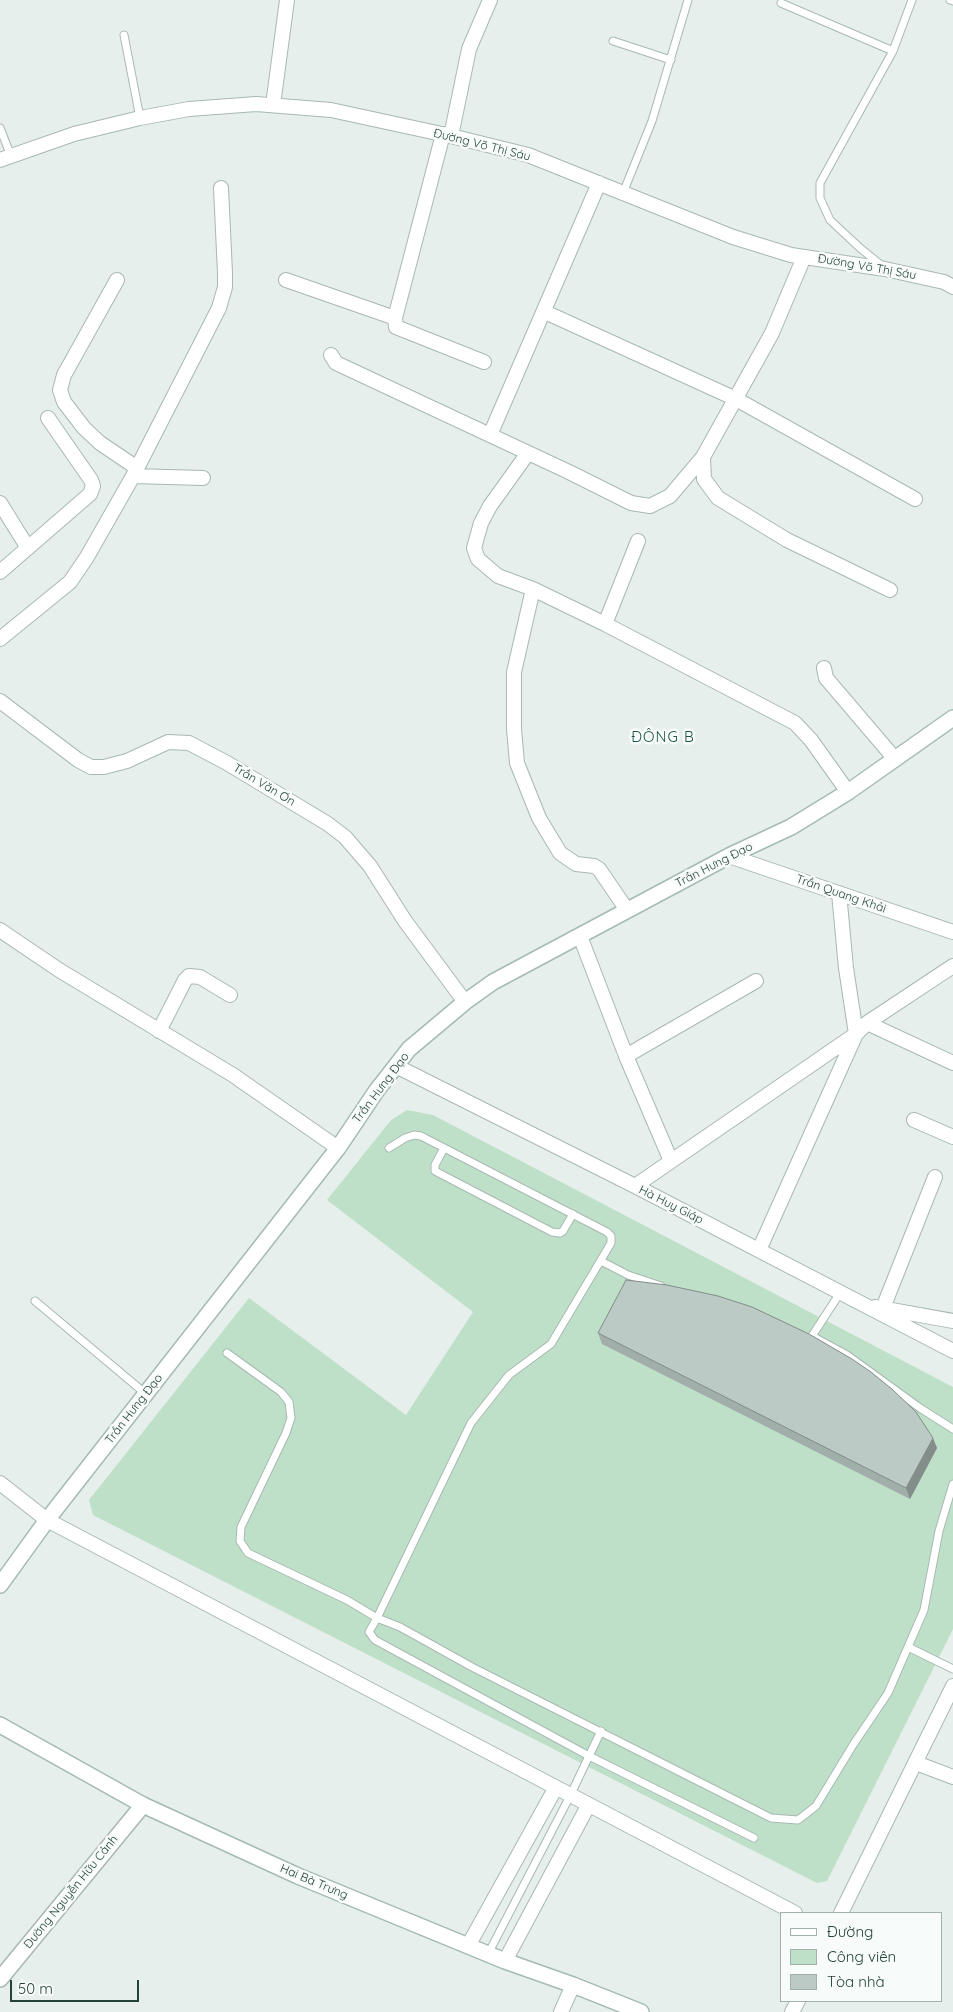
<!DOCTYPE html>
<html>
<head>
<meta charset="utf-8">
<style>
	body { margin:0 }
	#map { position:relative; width:953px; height:2012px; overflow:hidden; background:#e6efeb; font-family:Quicksand,sans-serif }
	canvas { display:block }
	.legend { position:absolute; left:780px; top:1912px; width:162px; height:90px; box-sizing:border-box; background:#f7fbf9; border:1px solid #a3b1ad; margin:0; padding:6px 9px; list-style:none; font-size:15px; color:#24423a }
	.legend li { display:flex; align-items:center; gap:10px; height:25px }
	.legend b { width:25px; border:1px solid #a3b1ad }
	.scale { position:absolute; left:10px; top:1980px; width:129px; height:22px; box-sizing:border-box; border:2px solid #24423a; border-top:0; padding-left:6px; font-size:15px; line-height:18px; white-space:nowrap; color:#24423a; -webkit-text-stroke:4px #f7fbf9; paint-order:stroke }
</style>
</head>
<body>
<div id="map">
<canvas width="953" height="2012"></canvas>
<ul class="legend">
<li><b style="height:6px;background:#fff"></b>Đường</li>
<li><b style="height:14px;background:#bfe0c8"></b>Công viên</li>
<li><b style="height:14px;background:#bbcac4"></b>Tòa nhà</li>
</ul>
<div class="scale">50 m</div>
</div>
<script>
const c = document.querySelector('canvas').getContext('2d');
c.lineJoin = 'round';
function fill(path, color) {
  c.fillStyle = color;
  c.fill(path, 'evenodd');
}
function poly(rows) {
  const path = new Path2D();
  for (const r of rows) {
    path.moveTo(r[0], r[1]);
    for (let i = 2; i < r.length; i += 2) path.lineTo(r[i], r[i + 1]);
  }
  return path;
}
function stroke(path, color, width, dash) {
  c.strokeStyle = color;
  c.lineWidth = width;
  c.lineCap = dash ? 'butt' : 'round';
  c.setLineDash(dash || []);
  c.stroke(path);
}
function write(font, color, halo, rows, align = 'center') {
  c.font = font + ' Quicksand,sans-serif';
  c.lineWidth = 5;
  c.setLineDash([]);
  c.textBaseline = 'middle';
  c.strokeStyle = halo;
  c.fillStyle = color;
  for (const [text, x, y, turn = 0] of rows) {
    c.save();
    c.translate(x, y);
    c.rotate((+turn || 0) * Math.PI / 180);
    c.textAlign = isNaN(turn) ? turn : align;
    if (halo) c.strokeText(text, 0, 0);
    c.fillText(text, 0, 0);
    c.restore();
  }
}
fill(poly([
	[407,1110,433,1115,953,1387,953,1629,827,1881,817,1883,93,1515,89,1500,249,1298,406,1415,473,1312,327,1200,391,1120]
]), '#bfe0c8');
const service = poly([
	[950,0,953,1],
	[781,3,893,51],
	[124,35,140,118],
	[613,41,671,60],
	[0,128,11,156],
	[623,193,652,121,688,0],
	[881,265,860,248,830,220,820,198,820,183,893,51,912,0],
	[389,1148,405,1138,414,1135,421,1136,607,1232,611,1236,611,1243,551,1344,509,1375,471,1423,377,1618,400,1627,472,1667,771,1818,798,1820,816,1806,853,1745,888,1693,924,1610,939,1531,953,1484],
	[444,1148,435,1165,435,1171,552,1232,560,1233,563,1231,573,1214],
	[601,1261,628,1275,661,1286],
	[840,1293,812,1336,847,1355,920,1408,953,1429],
	[35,1301,146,1394],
	[227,1353,281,1392,289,1402,291,1418,286,1433,241,1527,240,1541,248,1553,347,1600,377,1618,369,1632,375,1640,589,1756,601,1731],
	[908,1647,953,1669],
	[488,1954,570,1796,589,1756,754,1838]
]);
const minor = poly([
	[273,105,287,0],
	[443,134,395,318,396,327,484,362],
	[451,136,469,49,490,0],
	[0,160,74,134,140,118,189,109,256,104,331,110,451,136,528,155,733,237,791,255,885,269,944,282,953,287],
	[804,257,772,333,703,457,704,479,718,498,787,540,890,590],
	[117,280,64,375,60,390,64,402,84,428,100,443,137,468],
	[286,280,395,318],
	[545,312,736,399,915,499],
	[331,355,336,363,569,472,631,503,650,506,670,496,703,457],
	[490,435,599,183],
	[528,453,490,506,481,523,474,548,478,559,498,576,533,589,605,624,795,723,811,740,848,792],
	[133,476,203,478],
	[0,503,28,548],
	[0,572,90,494,93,486,91,480,48,418],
	[533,589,514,672,514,729,517,763,539,818,560,853,576,864,594,866,599,869,627,910],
	[605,624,638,541],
	[0,639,70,582,87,557,133,476,219,308,225,287,225,273,221,188],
	[824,668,826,678,895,759],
	[0,701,78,760,91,767,104,767,127,761,168,742,189,743,227,763,328,824,345,837,370,866,405,921,465,1002],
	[729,856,953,932],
	[0,930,59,970,233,1075,338,1148],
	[580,936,626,1056,671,1161],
	[867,1023,953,1063],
	[159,1031,185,980,189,976,200,977,230,995],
	[626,1056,756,981],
	[396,1066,635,1186,953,1351],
	[914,1120,953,1137],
	[635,1186,856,1034,867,1023,953,966],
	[759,1250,856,1034,846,968,839,893],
	[875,1307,953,1321],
	[883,1308,935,1177],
	[0,1483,47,1520,795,1913],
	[916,1763,953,1777],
	[841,1913,953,1686],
	[468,1946,555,1789],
	[505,1961,588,1806],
	[561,2012,573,1985],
	[792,2012,798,2001]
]);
const tertiary = poly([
	[0,1979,143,1805]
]);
const secondary = poly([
	[0,1585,47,1520,338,1148,377,1090,409,1049,465,1002,493,982,729,856,791,827,848,792,953,718],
	[0,1725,143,1805,298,1876,505,1961,573,1985,641,2012]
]);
stroke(service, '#a8b8b2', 9);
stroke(minor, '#a8b8b2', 16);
stroke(tertiary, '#a8b8b2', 18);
stroke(secondary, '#a4bbb3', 18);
stroke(service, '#fff', 7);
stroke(minor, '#fff', 14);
stroke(tertiary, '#fff', 15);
stroke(secondary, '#fff', 15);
fill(poly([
	[598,1333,937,1448,910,1499,602,1344]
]), '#a1aea9');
fill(poly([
	[933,1438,937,1448,910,1499,906,1488]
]), '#838d89');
const building = poly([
	[626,1280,667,1285,718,1296,752,1307,809,1334,852,1359,871,1372,893,1390,916,1412,933,1438,906,1488,598,1333,626,1280]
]);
fill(building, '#bbcac4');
stroke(building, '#838d89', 1);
write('12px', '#24423a', '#f7fbf9', [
	["Đường Võ Thị Sáu",482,145,14],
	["Đường Võ Thị Sáu",867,267,10],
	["Trần Văn Ơn",264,785,31],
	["Trần Hưng Đạo",714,865,-27],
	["Trần Quang Khải",841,894,19],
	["Trần Hưng Đạo",381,1088,-53],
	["Hà Huy Giáp",671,1205,27],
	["Trần Hưng Đạo",134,1409,-52],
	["Hai Bà Trưng",314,1882,23],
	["Đường Nguyễn Hữu Cảnh",71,1892,-51]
]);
c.letterSpacing = '1px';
write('15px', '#1f5548', '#f7fbf9', [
	["ĐÔNG B",663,737]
]);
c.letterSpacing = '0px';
</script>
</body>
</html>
